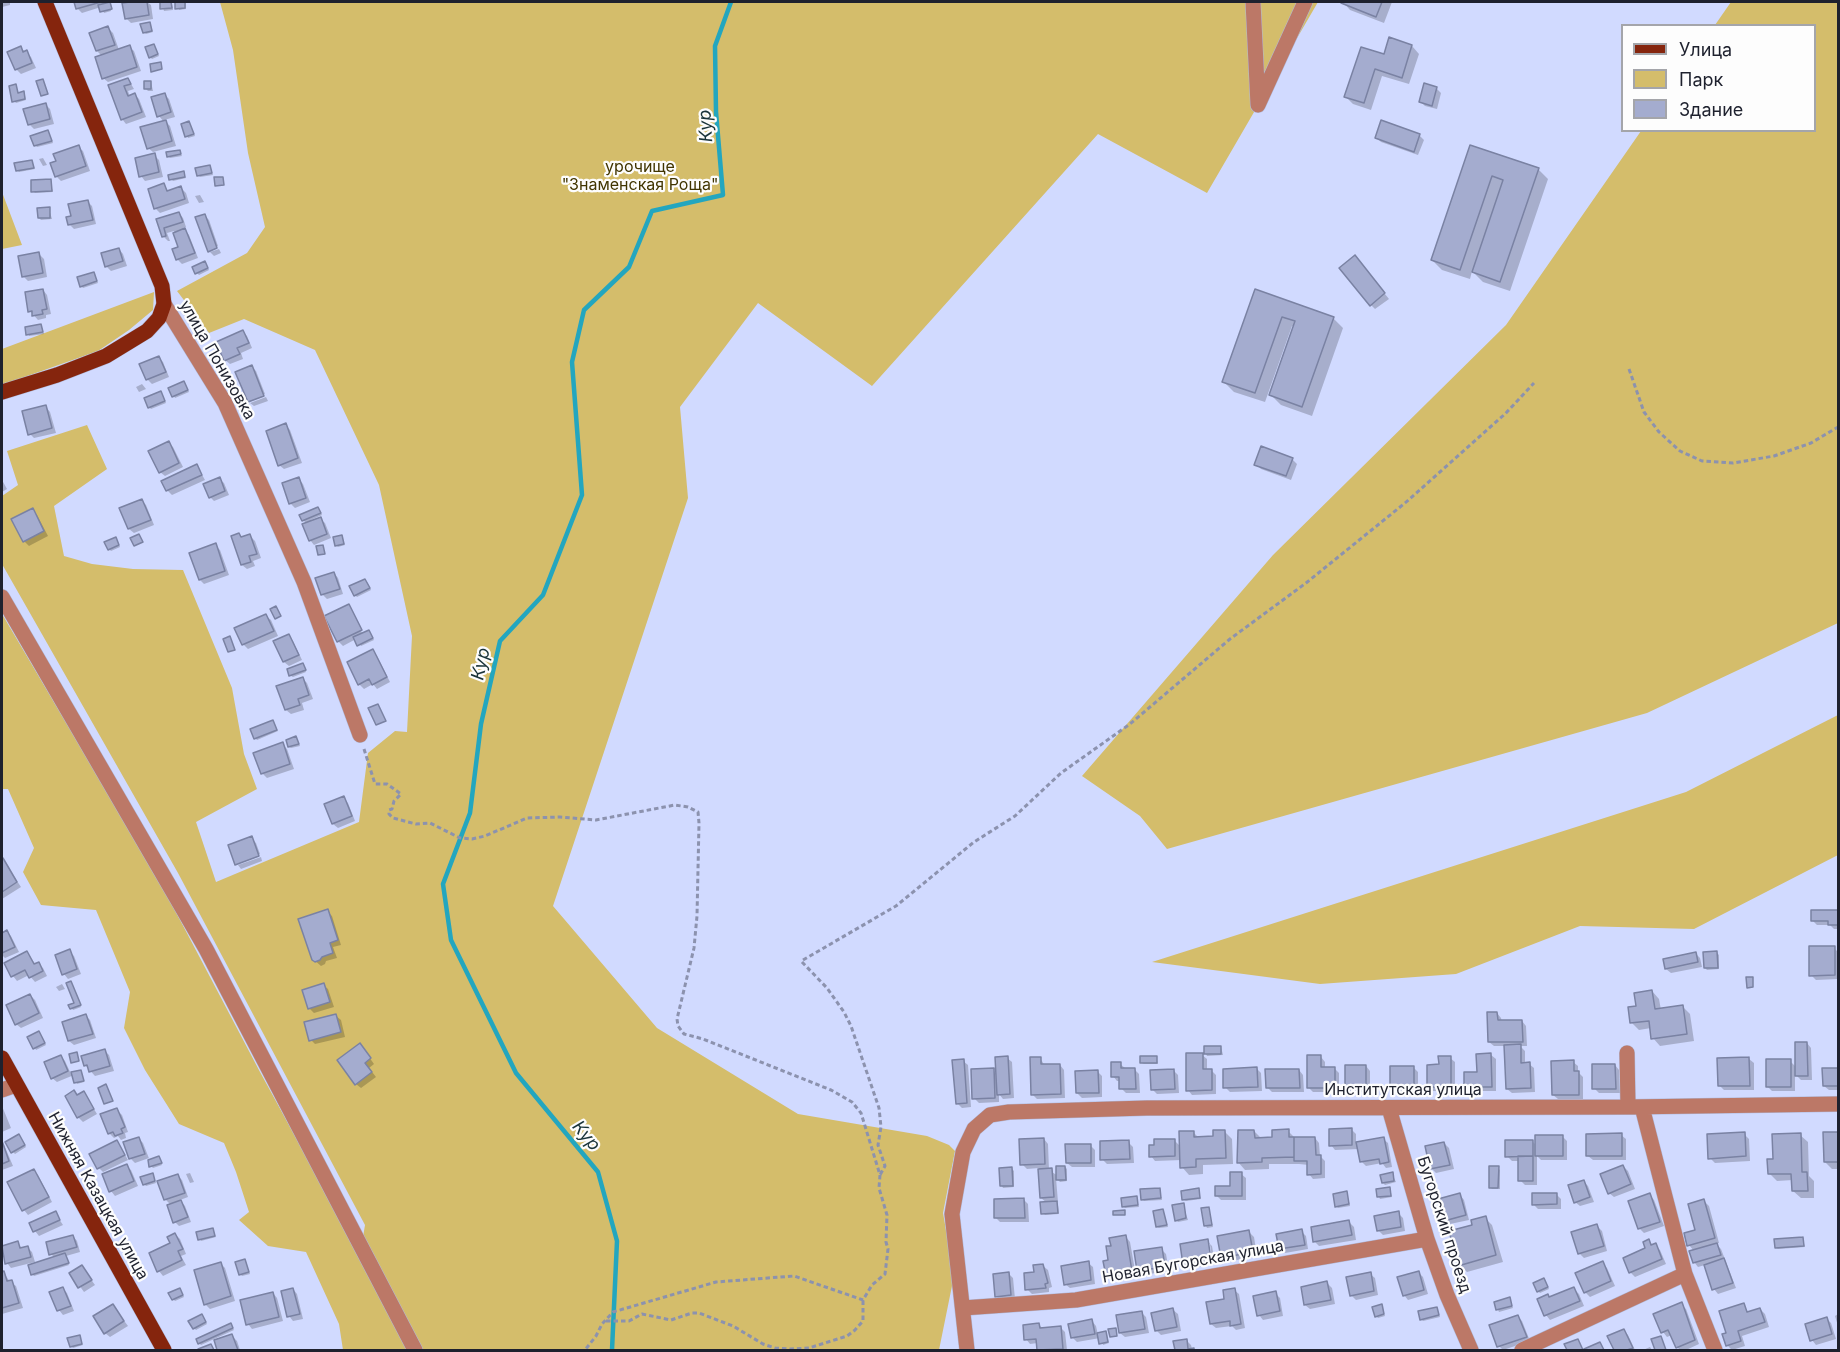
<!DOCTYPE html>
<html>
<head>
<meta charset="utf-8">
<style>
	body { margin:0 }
	#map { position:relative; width:1840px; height:1352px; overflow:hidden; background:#d1daff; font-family:Inter,sans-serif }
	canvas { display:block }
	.frame { position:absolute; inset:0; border:3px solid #1e212e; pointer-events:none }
	.legend { position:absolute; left:1621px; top:24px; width:195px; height:108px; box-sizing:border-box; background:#fdfdfd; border:2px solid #a4a5aa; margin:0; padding:8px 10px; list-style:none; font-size:18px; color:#1e212e }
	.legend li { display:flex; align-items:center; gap:12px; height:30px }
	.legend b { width:30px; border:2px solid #a4a5aa }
</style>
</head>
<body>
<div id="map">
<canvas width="1840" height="1352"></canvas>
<div class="frame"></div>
<ul class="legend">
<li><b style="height:8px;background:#85250d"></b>Улица</li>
<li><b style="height:16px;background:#d4bd6b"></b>Парк</li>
<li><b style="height:16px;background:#a4accf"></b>Здание</li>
</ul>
</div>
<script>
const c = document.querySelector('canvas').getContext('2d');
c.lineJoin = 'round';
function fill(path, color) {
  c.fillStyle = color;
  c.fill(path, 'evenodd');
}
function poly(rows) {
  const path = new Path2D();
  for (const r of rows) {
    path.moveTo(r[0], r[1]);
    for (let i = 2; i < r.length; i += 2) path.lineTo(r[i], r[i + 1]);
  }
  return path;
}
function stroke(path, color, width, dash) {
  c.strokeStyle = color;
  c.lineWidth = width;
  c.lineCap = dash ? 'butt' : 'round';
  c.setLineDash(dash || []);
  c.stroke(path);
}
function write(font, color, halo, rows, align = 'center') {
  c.font = font + ' Inter,sans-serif';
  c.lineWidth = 4.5;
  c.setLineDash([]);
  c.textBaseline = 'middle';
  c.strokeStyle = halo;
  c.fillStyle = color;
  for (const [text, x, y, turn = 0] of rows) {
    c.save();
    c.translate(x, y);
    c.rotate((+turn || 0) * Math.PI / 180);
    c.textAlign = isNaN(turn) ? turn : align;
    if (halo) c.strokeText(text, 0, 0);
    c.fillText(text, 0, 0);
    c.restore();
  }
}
fill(poly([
	[220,2,1318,2,1207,193,1098,134,872,386,758,303,680,407,688,498,553,906,657,1028,798,1114,927,1136,949,1145,955,1151,943,1213,954,1276,939,1350,343,1350,339,1324,306,1252,268,1246,239,1220,249,1212,236,1172,224,1143,179,1124,145,1070,124,1028,130,992,96,910,41,905,23,872,34,848,8,789,2,789,2,614,159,880,260,1072,360,1255,365,1225,178,873,2,564,2,496,18,485,7,451,87,425,107,469,54,506,64,556,92,564,133,569,183,570,232,688,244,754,257,789,196,822,216,882,359,822,368,753,395,731,407,732,412,636,379,485,315,350,244,319,209,333,177,291,247,253,265,227,248,153,233,50],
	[1731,2,1838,2,1838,623,1647,713,1167,849,1140,816,1082,776,1273,555,1506,325,1641,131,1814,130,1814,26,1715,25],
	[2,192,22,245,2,249],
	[154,292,153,310,129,330,98,351,2,385,2,349],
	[1838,715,1838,855,1694,929,1580,926,1456,974,1320,984,1152,962,1686,792]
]), '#d4bd6b');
fill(poly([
	[2,2,10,2,10,5,2,7],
	[75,2,109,2,111,11,104,13,101,7,82,13,77,8],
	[138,2,147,2,151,5,153,19,131,23,126,18,124,4],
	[161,2,172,2,173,10,164,11],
	[177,2,186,2,186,9,179,10],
	[1343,2,1392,2,1384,23,1350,10],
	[150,23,153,32,146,34,144,32],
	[108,28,113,33,119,50,129,47,134,51,141,71,108,82,103,78,102,56,97,51],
	[1390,39,1412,46,1419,54,1409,84,1382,76,1371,110,1353,104,1346,97,1385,56],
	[154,45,159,56,152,59,150,57],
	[20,47,31,57,36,68,21,74,16,69],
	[128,79,134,89,128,91,130,97,135,95,139,99,146,117,126,124,122,119,110,86],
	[151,82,153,91,148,91,146,89],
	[16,86,19,94,23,93,25,95,26,100,16,103,14,101],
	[1436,88,1441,93,1437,109,1425,106,1420,101],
	[164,94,169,99,175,117,164,120,170,126,176,146,153,152,148,148,164,122,159,116],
	[46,105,50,109,54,124,34,129,29,124],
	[189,123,195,136,188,138,182,125],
	[48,132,53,143,37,147,35,145],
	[1419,135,1424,140,1418,155,1381,142,1377,138],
	[78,147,83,151,90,171,61,181,56,176],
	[1471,147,1538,169,1548,179,1510,291,1483,282,1472,271,1470,279,1442,270,1432,260],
	[179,151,182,156,170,158,168,156],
	[154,155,159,160,163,177,145,181,141,176],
	[43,158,47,165,43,166,39,159],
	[32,161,35,169,19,172,17,170],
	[210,167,213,175,200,177,198,175],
	[183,172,186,178,173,181,171,179],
	[50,180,53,192,35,193,33,191],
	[164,185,169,192,181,188,186,193,189,203,160,213,155,208],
	[200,195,204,202,199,203,195,196],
	[87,201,92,206,96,224,74,229,70,225,72,217],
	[49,209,52,219,41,220,39,218],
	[179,213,183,218,186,227,183,228,189,235,198,258,182,264,177,259,180,248,174,231,167,233,170,241,168,241,164,237,158,220],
	[204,215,209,220,218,246,209,250],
	[119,249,123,254,127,266,111,271,106,266],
	[219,249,221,253,214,256,210,252],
	[39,254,44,259,47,277,28,281,23,276],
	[1359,262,1389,299,1375,309,1371,305],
	[206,264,209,270,199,275,197,273],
	[94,274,98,283,83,288,81,286],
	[43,290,47,295,51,314,46,315,46,318,38,320,30,311],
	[1256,291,1333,318,1343,328,1312,416,1281,405,1271,395,1295,327,1292,326,1265,402,1234,392,1224,382],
	[40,325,44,334,29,336,28,334],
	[243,332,247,336,252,348,241,353,243,359,230,364,225,360],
	[159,358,163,362,169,377,152,384,147,379],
	[252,367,256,371,265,394,249,400],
	[142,384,146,389,139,392,136,387],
	[185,384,189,392,175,398,174,396],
	[162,395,166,403,151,409,149,407],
	[266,397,268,401,254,406,250,403],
	[46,407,50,412,56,433,34,438,30,434],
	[286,425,290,430,302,463,284,469,279,465],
	[168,443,173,447,183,467,165,476,160,472],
	[1292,459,1297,464,1291,480,1261,469,1256,464],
	[197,466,205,480,172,495,167,490],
	[219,479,224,483,229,495,214,501,210,497],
	[299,479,303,484,310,502,295,508,290,503],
	[2,480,7,489,2,492],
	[142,501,146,505,154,525,134,533,129,529],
	[318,508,322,515,311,520,312,522,320,519,325,523,331,538,314,545,310,540,307,524,303,520],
	[32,510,37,515,48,536,29,546,24,541],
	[239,534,243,538,250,536,255,541,261,558,253,561,255,566,247,569,242,565],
	[342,537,345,545,338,547,336,545],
	[117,541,120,547,111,551,109,549],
	[215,545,220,550,229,575,204,584,200,580],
	[334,573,338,578,343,594,327,599,322,594],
	[367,582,371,590,357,597,355,595],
	[349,605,352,609,350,609,364,637,370,633,374,640,361,646,356,639,343,646,338,641],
	[266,616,271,620,278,636,248,649,243,644],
	[289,636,293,641,302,660,289,666,284,662],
	[373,651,377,656,390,682,377,689,373,684,364,689,359,684],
	[304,666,306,672,293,677,291,676,288,670],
	[302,678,307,683,313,699,302,703,304,710,291,714,286,710],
	[274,723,278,731,257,740,255,738],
	[296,738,300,746,291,748,289,747],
	[282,744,287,749,294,769,267,778,262,773],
	[343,798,348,803,355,821,338,828,333,824,326,805],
	[251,838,256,843,260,854,237,863],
	[261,857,262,861,241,869,238,865],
	[3,860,21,887,2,899,2,861],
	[327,911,332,916,341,945,333,947,337,958,326,961,325,964,321,966,313,959],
	[1838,911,1838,929,1834,929,1830,925,1817,925,1812,920,1812,912],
	[7,932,11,936,19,952,5,958,2,955,2,934],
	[1834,948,1838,952,1838,979,1816,980,1811,975],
	[69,951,74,956,81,974,68,979,64,974],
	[27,952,36,965,38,964,43,968,47,976,35,982,29,975,17,981,13,976],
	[1717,953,1719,955,1719,969,1707,970,1705,968],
	[1696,954,1700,958,1702,967,1671,973,1666,969],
	[62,984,65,989,59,991,56,987],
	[72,984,81,1007,73,1010,70,1006,76,1004],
	[323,985,328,989,334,1007,314,1013,309,1008],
	[1652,991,1659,999,1661,1010,1682,1006,1690,1014,1694,1041,1660,1046,1653,1038,1651,1028,1639,1030,1632,1023,1637,1007],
	[30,995,35,1000,43,1018,21,1028,16,1024],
	[1497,1013,1501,1018,1502,1022,1522,1021,1526,1026,1527,1046,1520,1046,1525,1051,1525,1064,1529,1064,1534,1068,1535,1092,1512,1093,1507,1089,1506,1046,1494,1046,1489,1042],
	[86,1016,90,1020,96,1038,74,1045,69,1041],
	[336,1016,341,1020,345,1037,315,1044,311,1040],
	[39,1033,46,1045,36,1050,35,1048],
	[1807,1043,1811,1048,1812,1080,1801,1080,1795,1074,1795,1091,1772,1091,1767,1086,1790,1061,1796,1067],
	[1221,1047,1223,1055,1207,1056,1206,1054],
	[104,1050,109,1055,114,1071,95,1076,85,1065],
	[364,1050,374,1064,369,1068,376,1077,361,1088,356,1084],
	[1202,1055,1207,1059,1207,1070,1211,1070,1216,1075,1216,1094,1192,1095,1188,1090],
	[1491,1055,1496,1059,1496,1091,1471,1091,1466,1087,1478,1073],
	[61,1056,65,1061,71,1074,80,1071,82,1073,84,1082,77,1084,74,1075,57,1082,52,1078],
	[1156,1057,1158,1064,1144,1064,1142,1063],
	[1321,1057,1325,1062,1325,1069,1335,1069,1339,1073,1339,1092,1313,1092,1308,1087],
	[1007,1058,1012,1062,1014,1098,1003,1099,999,1094,999,1102,979,1103,974,1098,993,1070,998,1075],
	[1040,1058,1045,1066,1060,1065,1064,1070,1065,1098,1037,1099,1032,1094],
	[1450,1058,1455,1062,1455,1091,1433,1091,1428,1086,1440,1066],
	[1749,1059,1754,1063,1754,1090,1724,1090,1719,1085],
	[963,1061,968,1065,971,1107,962,1108,957,1103],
	[1573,1062,1578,1066,1578,1072,1583,1077,1583,1099,1558,1099,1553,1095],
	[1120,1064,1125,1068,1135,1070,1139,1074,1140,1093,1126,1093,1121,1088,1121,1081,1117,1081,1113,1076],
	[1615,1065,1619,1070,1620,1093,1599,1093,1594,1088],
	[1366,1066,1370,1071,1370,1092,1351,1092,1347,1087],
	[1413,1067,1418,1072,1418,1093,1396,1093,1392,1088],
	[1257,1069,1261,1073,1262,1091,1230,1092,1225,1087],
	[1838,1069,1838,1090,1829,1090,1824,1086,1824,1070],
	[1299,1070,1303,1075,1304,1092,1272,1092,1267,1087],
	[1097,1071,1102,1076,1102,1097,1082,1098,1077,1093],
	[1174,1071,1178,1075,1179,1093,1157,1094,1152,1089],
	[84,1093,97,1114,83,1122,78,1117,78,1096],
	[2,1106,11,1128,2,1132],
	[117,1110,122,1115,128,1132,125,1133,126,1138,121,1140,118,1136,114,1138,109,1133],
	[1351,1129,1356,1134,1356,1144,1383,1139,1388,1143,1392,1167,1386,1168,1382,1163,1366,1166,1361,1161,1359,1149,1335,1150,1331,1145],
	[1224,1131,1232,1139,1233,1164,1203,1165,1203,1174,1189,1175,1182,1167,1182,1160,1155,1161,1151,1156,1174,1140,1181,1147,1193,1132,1199,1138,1215,1137],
	[1254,1131,1262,1139,1273,1139,1288,1131,1296,1139,1315,1138,1319,1143,1320,1156,1325,1161,1325,1178,1313,1179,1309,1174,1309,1165,1299,1164,1269,1164,1269,1169,1245,1170,1238,1162],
	[1838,1133,1838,1169,1832,1169,1825,1162,1825,1134],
	[1744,1134,1749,1139,1750,1161,1715,1163,1710,1158],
	[1621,1135,1626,1139,1626,1160,1593,1160,1588,1156],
	[1800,1135,1808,1142,1809,1176,1814,1181,1814,1198,1801,1198,1793,1191,1793,1180,1777,1181,1769,1173,1774,1160],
	[1562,1136,1567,1141,1567,1160,1541,1160,1537,1156,1537,1185,1525,1185,1520,1180,1520,1161,1512,1161,1507,1156,1532,1141,1536,1145],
	[21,1138,26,1147,15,1154,13,1152],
	[139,1139,143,1143,150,1161,159,1158,162,1165,153,1168,151,1166,149,1158,135,1163,131,1159],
	[1044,1139,1048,1144,1049,1170,1058,1176,1065,1167,1067,1169,1067,1181,1060,1182,1056,1178,1058,1202,1055,1202,1058,1205,1059,1214,1045,1215,1043,1213,1047,1203,1041,1198,1039,1168,1027,1169,1022,1164],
	[2,1140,13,1166,2,1170],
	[117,1141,128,1160,103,1172,99,1168],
	[1128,1142,1133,1147,1134,1163,1107,1164,1102,1159],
	[1444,1143,1449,1148,1454,1169,1436,1173,1432,1169],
	[1090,1145,1095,1150,1095,1167,1072,1167,1067,1163],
	[126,1166,131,1170,138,1186,115,1196,111,1191],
	[1623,1166,1628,1171,1635,1189,1614,1197,1609,1193],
	[1498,1168,1500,1170,1500,1189,1492,1189,1490,1187],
	[1012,1169,1014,1171,1014,1187,1003,1188,1002,1186],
	[34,1171,38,1175,52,1202,28,1215,24,1210,9,1183],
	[190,1173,194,1182,190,1183,186,1174],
	[1241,1174,1246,1178,1246,1200,1221,1200,1217,1196,1232,1188],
	[1392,1174,1396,1182,1385,1185,1383,1183],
	[153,1175,156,1183,146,1186,144,1184],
	[177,1175,182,1180,188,1197,180,1200,185,1206,191,1222,179,1226,175,1222,171,1205,165,1199],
	[1584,1182,1588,1186,1594,1202,1580,1206,1575,1202],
	[1390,1188,1392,1197,1380,1199,1379,1197],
	[1159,1189,1162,1200,1144,1201,1142,1199],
	[1198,1190,1201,1199,1186,1201,1184,1200],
	[1347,1193,1350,1206,1338,1208,1336,1206],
	[1556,1194,1561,1199,1561,1209,1538,1209,1533,1204],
	[1460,1195,1464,1200,1469,1220,1450,1224,1445,1220],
	[1650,1195,1654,1200,1664,1226,1644,1233,1639,1228],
	[1136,1198,1139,1207,1125,1208,1123,1206],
	[1024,1200,1028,1204,1029,1222,1000,1222,996,1218],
	[1704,1201,1709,1206,1719,1243,1716,1244,1721,1249,1736,1288,1718,1294,1714,1289,1705,1265,1698,1267,1694,1262,1694,1251,1689,1245,1697,1231],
	[1183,1205,1188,1220,1178,1222,1176,1220],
	[1208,1208,1213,1227,1207,1228,1206,1226],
	[1163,1211,1168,1227,1159,1228,1157,1227],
	[55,1213,63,1225,39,1236,35,1231],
	[1398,1213,1403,1218,1405,1231,1383,1235,1378,1230],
	[1485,1218,1492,1225,1503,1262,1467,1272,1460,1265,1474,1226],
	[1349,1222,1354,1227,1356,1240,1319,1246,1315,1242],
	[1597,1226,1602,1231,1607,1251,1584,1258,1579,1253],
	[212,1229,216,1237,201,1241,200,1239],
	[1301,1231,1306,1236,1308,1249,1285,1253,1280,1248],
	[1249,1232,1254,1237,1257,1256,1227,1262,1222,1257],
	[175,1234,180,1239,186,1254,181,1256,186,1265,163,1276,159,1271],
	[73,1236,77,1241,80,1252,66,1256,69,1265,34,1276,32,1274,55,1258,51,1254],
	[1126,1237,1130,1242,1136,1276,1112,1280,1107,1275,1112,1247],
	[1802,1238,1805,1247,1778,1249,1776,1248],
	[1207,1241,1212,1246,1215,1264,1213,1265,1210,1244,1207,1244,1210,1265,1189,1269,1185,1264],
	[1648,1241,1660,1250,1666,1264,1635,1277,1631,1273,1625,1259,1647,1249],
	[17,1243,22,1248,27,1247,32,1252,35,1262,11,1268,7,1263,2,1247],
	[1161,1249,1166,1254,1169,1271,1143,1275,1139,1270],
	[245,1261,250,1274,242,1276,240,1274],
	[1088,1263,1093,1267,1095,1284,1070,1288,1065,1284],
	[1602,1263,1607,1268,1615,1286,1590,1297,1585,1292],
	[221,1264,225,1268,235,1301,210,1309,205,1304],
	[1043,1266,1048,1270,1052,1287,1049,1288,1049,1292,1032,1294,1027,1289,1035,1273],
	[82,1267,95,1285,84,1292,71,1274],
	[2,1273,4,1273,10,1282,16,1286,23,1308,2,1314],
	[1008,1273,1013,1278,1015,1299,1001,1301,996,1296],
	[1419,1273,1423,1277,1428,1294,1408,1300,1404,1295],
	[1370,1274,1375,1278,1378,1295,1356,1300,1351,1295],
	[1544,1280,1549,1289,1540,1293,1538,1291],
	[1327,1283,1332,1288,1335,1304,1310,1309,1305,1305],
	[62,1288,67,1293,74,1311,63,1315,59,1310],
	[293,1289,297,1294,303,1319,293,1321,289,1316],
	[1574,1289,1579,1294,1584,1306,1550,1320,1546,1315],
	[1234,1290,1239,1294,1245,1328,1236,1330,1232,1326,1216,1328,1211,1324],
	[181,1291,184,1297,175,1301,173,1299],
	[273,1293,277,1298,283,1321,252,1329,248,1324],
	[1275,1293,1280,1298,1283,1316,1263,1320,1259,1315],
	[1509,1299,1513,1308,1499,1312,1495,1303],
	[1681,1304,1686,1309,1699,1344,1686,1350,1680,1350,1677,1347,1672,1335,1667,1337,1663,1332],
	[1743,1305,1749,1313,1760,1309,1765,1314,1769,1327,1742,1336,1745,1346,1732,1350,1727,1345,1728,1334],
	[113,1306,128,1326,110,1337,105,1333],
	[1381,1306,1385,1316,1378,1318,1376,1316],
	[1437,1309,1440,1317,1423,1321,1421,1319],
	[1173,1310,1178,1314,1181,1331,1161,1335,1157,1331,1153,1314],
	[1141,1312,1146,1317,1149,1333,1125,1337,1120,1333],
	[1838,1314,1838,1326,1835,1316],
	[203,1317,207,1324,196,1330,194,1328],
	[1518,1317,1522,1321,1530,1341,1503,1350,1499,1346],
	[1826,1318,1831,1323,1836,1339,1816,1345,1812,1340,1807,1325],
	[1092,1321,1096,1326,1098,1335,1106,1333,1107,1335,1109,1343,1103,1345,1100,1338,1077,1342,1072,1337],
	[1039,1325,1043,1329,1060,1327,1065,1332,1067,1350,1039,1350,1038,1343,1030,1344,1026,1339],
	[232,1327,234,1330,201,1345,199,1343],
	[1623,1330,1628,1335,1635,1350,1616,1350,1609,1337],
	[232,1336,237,1341,240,1350,219,1350,216,1341],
	[79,1337,83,1345,73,1348,71,1346],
	[1186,1340,1191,1345,1192,1349,1195,1350,1176,1350,1175,1342],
	[1650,1347,1652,1350,1643,1350]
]), '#0003');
stroke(poly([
	[612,1350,617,1241,598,1172,516,1073,451,940,443,884,470,813,481,724,500,641,543,595,582,495,572,362,584,310,629,267,652,211,723,195,716,112,715,46,731,2]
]), '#23a6bf', 4.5);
const building = poly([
	[74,2,101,2,76,9,74,2],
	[110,2,112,9,100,12,98,5,110,2],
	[130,2,147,2,149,15,125,19,122,3,130,2],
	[160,2,171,2,172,8,160,9,160,2],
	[175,2,185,2,185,8,175,9,175,2],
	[1342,2,1382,2,1376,17,1341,3,1342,2],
	[150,22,152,31,143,33,140,24,150,22],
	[108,26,115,45,96,51,89,33,108,26],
	[1389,37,1412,45,1402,78,1375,69,1364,103,1344,97,1361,47,1384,54,1389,37],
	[154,44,158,54,149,58,145,47,154,44],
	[130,45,137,67,102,79,95,57,130,45],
	[21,46,23,52,27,50,32,63,15,70,7,52,21,46],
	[161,62,162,69,151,72,150,64,161,62],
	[128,78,131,84,124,86,128,96,135,93,142,112,121,120,108,85,128,78],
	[43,79,48,94,41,96,36,81,43,79],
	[144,81,151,81,151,89,144,89,144,81],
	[1424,83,1437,87,1432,106,1419,102,1424,83],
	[16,84,18,93,24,91,25,99,12,102,9,86,16,84],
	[165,93,171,112,157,117,151,97,165,93],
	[46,103,50,119,28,125,23,109,46,103],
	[166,120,172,141,147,149,140,127,166,120],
	[1381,120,1420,134,1414,152,1375,138,1381,120],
	[189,121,194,134,185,137,181,124,189,121],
	[48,130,52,141,34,146,30,136,48,130],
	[79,145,86,166,55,177,50,163,56,161,53,154,79,145],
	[1470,145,1539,168,1500,282,1472,272,1503,180,1492,176,1460,270,1431,260,1470,145],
	[180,150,181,154,167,157,166,152,180,150],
	[155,153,159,172,139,177,135,158,155,153],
	[32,160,34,168,16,171,14,163,32,160],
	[210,165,212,173,197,176,195,168,210,165],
	[184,171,185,177,169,180,168,175,184,171],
	[214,177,223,177,224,185,215,186,214,177],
	[51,179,52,191,31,192,31,180,51,179],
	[164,183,167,191,181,186,185,199,154,209,148,189,164,183],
	[88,200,93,220,68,225,66,217,71,216,68,204,88,200],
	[50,207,50,218,38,218,37,208,50,207],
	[179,212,183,222,164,228,166,236,162,237,156,219,179,212],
	[205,214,217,248,208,252,195,217,205,214],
	[185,228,195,253,176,260,172,249,178,247,173,233,185,228],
	[119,248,123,261,105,267,101,253,119,248],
	[39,252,43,273,22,277,18,256,39,252],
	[1355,255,1385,293,1370,306,1339,268,1355,255],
	[205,261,208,268,195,274,192,267,205,261],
	[94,272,97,281,80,287,77,277,94,272],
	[43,289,47,309,42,310,43,314,32,316,32,311,28,312,25,292,43,289],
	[1255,289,1334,317,1302,407,1269,395,1295,321,1282,317,1255,393,1222,382,1255,289],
	[41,324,43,332,26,335,25,327,41,324],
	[243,330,249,343,237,348,240,354,224,361,216,342,243,330],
	[159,356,166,372,146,380,139,364,159,356],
	[252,365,264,396,248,402,235,372,252,365],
	[184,381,188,390,172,397,168,388,184,381],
	[161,391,165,401,148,408,144,398,161,391],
	[46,405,52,428,28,435,22,411,46,405],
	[286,423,298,458,278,466,266,431,286,423],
	[169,441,179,463,159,473,148,451,169,441],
	[1261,446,1293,458,1286,476,1254,465,1261,446],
	[197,464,202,475,166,491,161,481,197,464],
	[220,477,225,491,209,498,203,484,220,477],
	[299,477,306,498,289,504,282,483,299,477],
	[142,499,151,520,128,529,119,508,142,499],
	[318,507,321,513,302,521,299,515,318,507],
	[33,508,44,531,23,542,11,519,33,508],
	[321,517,327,534,309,541,302,524,321,517],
	[239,533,241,537,250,534,257,554,249,556,251,562,241,565,231,536,239,533],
	[139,534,143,542,134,546,130,538,139,534],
	[342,535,344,544,335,546,333,537,342,535],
	[116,537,119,545,108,550,104,542,116,537],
	[216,543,225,571,199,580,189,553,216,543],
	[323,545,325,554,318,555,316,546,323,545],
	[334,572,340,589,321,595,315,578,334,572],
	[365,579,370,588,354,596,349,586,365,579],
	[349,604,362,630,337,642,324,616,349,604],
	[276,606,281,616,275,619,270,609,276,606],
	[266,614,274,631,242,645,234,628,266,614],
	[369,630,373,638,357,646,353,637,369,630],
	[289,634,299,655,283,662,273,641,289,634],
	[230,636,235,650,228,652,223,639,230,636],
	[373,649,387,677,372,685,369,679,358,685,347,662,373,649],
	[303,663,306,670,289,676,287,669,303,663],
	[303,677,309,695,298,699,300,705,285,710,276,686,303,677],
	[378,704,386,721,376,725,368,708,378,704],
	[273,720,277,730,254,739,250,729,273,720],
	[296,736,299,744,288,747,286,740,296,736],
	[283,742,290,764,261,774,253,753,283,742],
	[344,796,352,816,332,824,324,804,344,796],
	[252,836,259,856,235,865,228,845,252,836],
	[3,858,17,882,2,892,2,859,3,858],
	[328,909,338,940,330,943,333,953,322,957,320,960,315,962,312,960,298,919,328,909],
	[1811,910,1838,910,1838,925,1828,925,1828,921,1811,921,1811,910],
	[7,930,15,947,2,953,2,933,7,930],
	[1809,946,1835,946,1835,975,1809,976,1809,946],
	[70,949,77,969,62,975,55,955,70,949],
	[27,951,34,964,39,962,43,971,29,978,25,970,11,977,4,963,27,951],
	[1717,951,1718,968,1704,968,1703,952,1717,951],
	[1696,952,1698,962,1665,969,1663,959,1696,952],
	[1746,977,1753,977,1753,987,1747,988,1746,977],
	[71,981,81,1005,70,1009,68,1005,74,1003,66,983,71,981],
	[324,983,330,1002,308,1009,302,990,324,983],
	[1652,990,1655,1009,1683,1005,1687,1034,1651,1039,1649,1021,1630,1023,1628,1007,1636,1006,1634,993,1652,990],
	[30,994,39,1013,15,1025,6,1005,30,994],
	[1487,1012,1497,1012,1498,1020,1522,1020,1523,1042,1488,1042,1487,1012],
	[86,1014,93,1034,68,1041,62,1022,86,1014],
	[336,1014,341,1032,309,1041,304,1022,336,1014],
	[39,1031,45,1043,33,1049,27,1037,39,1031],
	[1795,1042,1807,1042,1808,1076,1795,1076,1795,1042],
	[360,1043,371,1058,365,1063,372,1072,355,1085,337,1060,360,1043],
	[1521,1044,1521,1063,1530,1062,1531,1088,1506,1089,1504,1045,1521,1044],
	[1204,1046,1221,1046,1221,1054,1204,1054,1204,1046],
	[105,1049,110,1066,89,1072,87,1065,84,1066,81,1056,105,1049],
	[77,1052,79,1061,71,1063,69,1054,77,1052],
	[1186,1053,1203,1053,1203,1069,1212,1069,1212,1090,1186,1091,1186,1053],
	[1491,1053,1492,1087,1464,1087,1464,1072,1477,1072,1476,1054,1491,1053],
	[61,1055,68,1071,51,1079,44,1062,61,1055],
	[1307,1055,1321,1055,1321,1067,1335,1067,1335,1088,1307,1088,1307,1055],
	[1008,1056,1010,1094,997,1095,995,1057,1008,1056],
	[1140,1056,1157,1056,1157,1063,1140,1063,1140,1056],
	[1438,1056,1451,1056,1451,1087,1427,1087,1427,1065,1439,1064,1438,1056],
	[1030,1057,1041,1057,1041,1064,1060,1064,1061,1094,1031,1095,1030,1057],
	[1749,1057,1750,1086,1718,1086,1717,1058,1749,1057],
	[964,1059,967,1103,956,1104,952,1060,964,1059],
	[1766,1059,1791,1059,1791,1087,1766,1087,1766,1059],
	[1574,1060,1574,1071,1579,1071,1579,1095,1552,1095,1551,1061,1574,1060],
	[1111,1062,1121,1062,1121,1068,1135,1068,1136,1089,1119,1089,1119,1077,1111,1077,1111,1062],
	[1592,1064,1615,1064,1616,1089,1592,1089,1592,1064],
	[1345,1065,1366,1065,1366,1088,1345,1088,1345,1065],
	[1390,1066,1414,1066,1414,1089,1390,1089,1390,1066],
	[1257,1067,1258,1087,1223,1088,1223,1069,1257,1067],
	[994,1068,995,1098,972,1099,971,1069,994,1068],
	[1822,1068,1838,1068,1838,1086,1823,1086,1822,1068],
	[1174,1069,1175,1089,1151,1090,1150,1070,1174,1069],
	[1265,1069,1299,1069,1300,1088,1266,1088,1265,1069],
	[81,1070,84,1081,74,1083,71,1072,81,1070],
	[1098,1070,1099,1093,1076,1093,1075,1071,1098,1070],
	[106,1084,113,1101,104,1104,98,1088,106,1084],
	[74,1090,77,1095,84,1091,94,1109,77,1118,65,1096,74,1090],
	[117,1108,125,1127,121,1129,123,1133,115,1136,113,1132,108,1134,100,1114,117,1108],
	[1352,1128,1352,1145,1329,1146,1329,1129,1352,1128],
	[1289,1129,1289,1137,1294,1137,1294,1157,1262,1158,1262,1162,1237,1163,1238,1130,1254,1130,1255,1138,1272,1137,1272,1130,1289,1129],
	[1213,1130,1225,1130,1226,1158,1196,1159,1196,1167,1180,1168,1179,1131,1194,1131,1194,1137,1213,1136,1213,1130],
	[1745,1132,1746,1156,1708,1159,1707,1134,1745,1132],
	[1823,1132,1838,1132,1838,1162,1824,1162,1823,1132],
	[1622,1133,1622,1156,1586,1156,1586,1134,1622,1133],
	[1801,1133,1802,1172,1807,1172,1808,1191,1792,1191,1791,1174,1768,1174,1767,1159,1773,1159,1772,1134,1801,1133],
	[19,1134,25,1145,11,1153,5,1142,19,1134],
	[1535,1135,1563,1135,1563,1156,1535,1156,1535,1135],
	[139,1137,145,1154,129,1159,123,1142,139,1137],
	[1294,1137,1315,1137,1316,1155,1321,1155,1321,1174,1307,1175,1307,1161,1294,1161,1294,1137],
	[1384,1137,1389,1162,1380,1164,1379,1159,1360,1162,1356,1142,1384,1137],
	[1044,1138,1045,1164,1020,1165,1019,1139,1044,1138],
	[1154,1139,1175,1139,1175,1156,1149,1157,1149,1145,1154,1145,1154,1139],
	[117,1140,125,1155,97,1169,89,1154,117,1140],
	[1129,1140,1130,1159,1100,1160,1100,1141,1129,1140],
	[1505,1140,1533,1140,1533,1156,1505,1157,1505,1140],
	[2,1141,9,1161,2,1164,2,1141],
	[1444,1142,1450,1165,1430,1169,1425,1146,1444,1142],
	[1065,1144,1091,1144,1091,1163,1066,1163,1065,1144],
	[159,1156,162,1163,149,1167,148,1160,159,1156],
	[1518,1156,1533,1156,1533,1181,1518,1181,1518,1156],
	[127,1164,134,1181,109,1192,102,1174,127,1164],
	[1623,1165,1631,1184,1608,1194,1600,1174,1623,1165],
	[1056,1166,1065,1166,1066,1180,1056,1180,1056,1166],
	[1489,1166,1499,1166,1498,1188,1489,1188,1489,1166],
	[1012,1167,1013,1186,1000,1186,999,1168,1012,1167],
	[1052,1168,1054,1197,1040,1198,1038,1169,1052,1168],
	[34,1169,49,1197,22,1211,7,1182,34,1169],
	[1230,1172,1242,1172,1242,1196,1215,1196,1215,1186,1230,1186,1230,1172],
	[1393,1172,1394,1181,1382,1183,1380,1175,1393,1172],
	[153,1173,155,1181,143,1185,140,1177,153,1173],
	[178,1174,185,1193,164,1200,157,1181,178,1174],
	[1584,1180,1590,1197,1574,1203,1568,1185,1584,1180],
	[1390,1187,1391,1196,1377,1197,1376,1189,1390,1187],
	[1160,1188,1161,1198,1141,1200,1140,1189,1160,1188],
	[1199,1188,1200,1198,1182,1200,1181,1191,1199,1188],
	[1347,1191,1349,1204,1335,1207,1333,1194,1347,1191],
	[1460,1193,1466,1215,1444,1221,1438,1199,1460,1193],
	[1532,1193,1557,1193,1557,1204,1532,1205,1532,1193],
	[1650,1193,1660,1222,1638,1229,1628,1201,1650,1193],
	[1137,1196,1138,1205,1122,1207,1121,1198,1137,1196],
	[1024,1198,1025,1218,994,1218,994,1199,1024,1198],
	[1704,1199,1715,1238,1687,1246,1684,1233,1695,1230,1688,1204,1704,1199],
	[181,1200,188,1217,173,1223,167,1205,181,1200],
	[1057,1201,1058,1213,1041,1214,1040,1202,1057,1201],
	[1184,1203,1186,1218,1175,1221,1172,1205,1184,1203],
	[1209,1207,1212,1225,1204,1226,1201,1208,1209,1207],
	[1163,1209,1167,1225,1156,1227,1153,1211,1163,1209],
	[1125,1210,1125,1215,1113,1215,1113,1211,1125,1210],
	[56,1211,60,1220,33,1232,29,1223,56,1211],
	[1399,1211,1401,1227,1377,1231,1374,1216,1399,1211],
	[1486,1216,1496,1255,1458,1266,1449,1231,1472,1225,1471,1220,1486,1216],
	[1349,1220,1352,1235,1313,1242,1311,1227,1349,1220],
	[1597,1224,1604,1246,1578,1254,1571,1232,1597,1224],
	[213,1228,215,1236,198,1240,196,1232,213,1228],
	[1302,1229,1305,1245,1279,1249,1276,1234,1302,1229],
	[1249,1230,1253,1252,1221,1258,1217,1236,1249,1230],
	[175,1233,183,1249,178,1251,182,1260,157,1272,149,1253,170,1243,167,1237,175,1233],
	[73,1235,77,1247,49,1255,46,1242,73,1235],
	[1126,1235,1132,1271,1106,1276,1103,1261,1108,1260,1106,1246,1111,1246,1109,1238,1126,1235],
	[1803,1237,1804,1246,1775,1248,1774,1239,1803,1237],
	[1208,1239,1211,1260,1183,1265,1180,1244,1208,1239],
	[1649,1239,1651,1245,1656,1243,1662,1259,1629,1273,1623,1258,1645,1248,1643,1242,1649,1239],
	[18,1241,20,1248,28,1246,31,1257,5,1264,2,1246,18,1241],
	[1717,1243,1721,1255,1693,1263,1689,1251,1717,1243],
	[1162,1247,1165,1267,1137,1271,1134,1251,1162,1247],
	[65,1253,69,1263,31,1275,28,1265,65,1253],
	[1724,1258,1733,1283,1712,1290,1704,1265,1724,1258],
	[245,1259,249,1272,239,1275,235,1262,245,1259],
	[1089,1261,1091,1280,1064,1285,1061,1266,1089,1261],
	[1603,1261,1611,1281,1584,1293,1575,1273,1603,1261],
	[221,1262,231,1296,204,1305,194,1270,221,1262],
	[1043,1264,1048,1283,1045,1284,1046,1288,1025,1290,1024,1273,1034,1272,1033,1265,1043,1264],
	[82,1265,92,1280,78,1288,69,1273,82,1265],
	[4,1271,7,1281,12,1280,19,1303,2,1308,2,1272,4,1271],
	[1419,1271,1424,1290,1403,1296,1397,1277,1419,1271],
	[1009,1272,1011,1295,995,1297,993,1274,1009,1272],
	[1371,1272,1374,1291,1350,1296,1346,1277,1371,1272],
	[1544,1278,1548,1287,1537,1292,1533,1283,1544,1278],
	[1327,1281,1331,1300,1304,1305,1301,1287,1327,1281],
	[63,1287,71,1306,57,1311,49,1292,63,1287],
	[1574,1287,1580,1301,1544,1316,1537,1299,1548,1294,1549,1297,1574,1287],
	[180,1288,183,1295,172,1300,168,1293,180,1288],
	[293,1288,300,1314,287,1317,281,1291,293,1288],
	[1235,1288,1241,1324,1230,1326,1230,1321,1210,1324,1206,1302,1224,1299,1223,1290,1235,1288],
	[1276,1291,1280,1311,1257,1316,1253,1296,1276,1291],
	[273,1292,279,1317,246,1325,240,1300,273,1292],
	[1510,1297,1512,1306,1496,1310,1494,1302,1510,1297],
	[1682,1302,1695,1340,1676,1348,1668,1330,1661,1333,1653,1314,1682,1302],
	[1744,1303,1747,1312,1760,1308,1765,1322,1738,1331,1741,1341,1726,1346,1722,1334,1726,1333,1719,1311,1744,1303],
	[113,1304,124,1321,104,1334,93,1316,113,1304],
	[1382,1304,1384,1314,1375,1317,1372,1307,1382,1304],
	[1437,1307,1439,1315,1420,1320,1418,1311,1437,1307],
	[1173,1308,1177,1327,1155,1331,1151,1313,1173,1308],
	[1142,1311,1145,1329,1119,1333,1116,1315,1142,1311],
	[202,1314,206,1322,193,1329,188,1321,202,1314],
	[1518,1315,1527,1337,1497,1347,1489,1325,1518,1315],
	[1827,1317,1832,1334,1810,1341,1805,1324,1827,1317],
	[1092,1319,1095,1334,1071,1338,1068,1324,1092,1319],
	[231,1323,233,1328,198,1344,196,1339,231,1323],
	[1039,1323,1040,1328,1061,1326,1063,1349,1037,1350,1036,1339,1024,1340,1023,1325,1039,1323],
	[1116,1328,1117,1336,1110,1337,1108,1329,1116,1328],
	[1624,1329,1633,1348,1627,1350,1614,1350,1607,1336,1624,1329],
	[1106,1331,1108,1342,1099,1344,1097,1333,1106,1331],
	[232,1334,238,1350,217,1350,214,1340,232,1334],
	[80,1335,82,1344,70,1347,67,1338,80,1335],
	[1661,1336,1666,1350,1655,1350,1651,1339,1661,1336],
	[1187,1339,1188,1349,1194,1348,1194,1350,1175,1350,1173,1341,1187,1339],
	[1578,1339,1583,1350,1567,1350,1564,1344,1578,1339],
	[1600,1342,1604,1350,1584,1350,1584,1349,1600,1342],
	[211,1344,214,1350,199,1350,198,1349,211,1344]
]);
fill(building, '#a4accf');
stroke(building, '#7a82a3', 1.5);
const minor = poly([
	[1253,2,1258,105,1305,2],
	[164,304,225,403,304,582,360,735],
	[2,597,206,949,415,1350],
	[1627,1053,1628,1107],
	[2,1090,16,1085],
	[1642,1107,1685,1274,1715,1350],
	[1389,1108,1427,1239,1447,1295,1471,1350],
	[963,1308,1076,1300,1427,1239],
	[967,1350,952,1214,963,1152,974,1129,990,1115,1009,1112,1147,1108,1628,1107,1838,1104],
	[1522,1350,1685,1274]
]);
const major = poly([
	[2,392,57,375,106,356,147,331,159,318,164,304,162,286,45,2],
	[2,1058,164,1350]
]);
stroke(minor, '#b1b9d9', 16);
stroke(major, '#b1b9d9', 16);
stroke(poly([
	[1629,369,1644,412,1659,432,1680,451,1702,461,1733,463,1774,456,1811,443,1838,427],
	[364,749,375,784,387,784,401,794,394,801,392,809,389,810,389,814,393,818,416,824,430,823,460,838,472,839,485,836,527,818,560,817,596,820,675,805,688,807,698,812,699,823,697,916,694,948,677,1019,678,1026,684,1034,703,1039,831,1090,852,1102,861,1113,880,1175,879,1188,887,1215,886,1242,888,1249,885,1274,872,1285,863,1300,794,1276,716,1282,613,1312,602,1324,596,1336,585,1350],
	[803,960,896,906,974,842,1015,816,1061,773,1130,724,1230,639,1306,583,1405,503,1505,414,1534,383],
	[802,962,827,988,844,1012,851,1026,879,1108,881,1127,878,1145,885,1166,880,1175],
	[606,1321,629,1321,642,1314,671,1320,692,1313,699,1313,733,1326,763,1344,775,1348,791,1349,809,1348,847,1336,855,1330,863,1321,863,1300]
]), '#8c92ae', 3, [4.5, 3]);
stroke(minor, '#bc7867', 15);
stroke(major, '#85250d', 15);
write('16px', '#413501', '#fdfdfd', [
	["урочище",640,167],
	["\"Знаменская Роща\"",640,185]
]);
write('16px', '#1e212e', '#fdfdfd', [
	["улица Понизовка",217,360,60],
	["Институтская улица",1403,1090],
	["Нижняя Казацкая улица",98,1196,61],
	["Бугорский проезд",1444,1225,72],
	["Новая Бугорская улица",1193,1262,-10]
]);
write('italic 18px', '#193339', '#fdfdfd', [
	["Кур",706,126,-93],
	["Кур",481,664,-78],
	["Кур",586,1136,50]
]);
</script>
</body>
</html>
